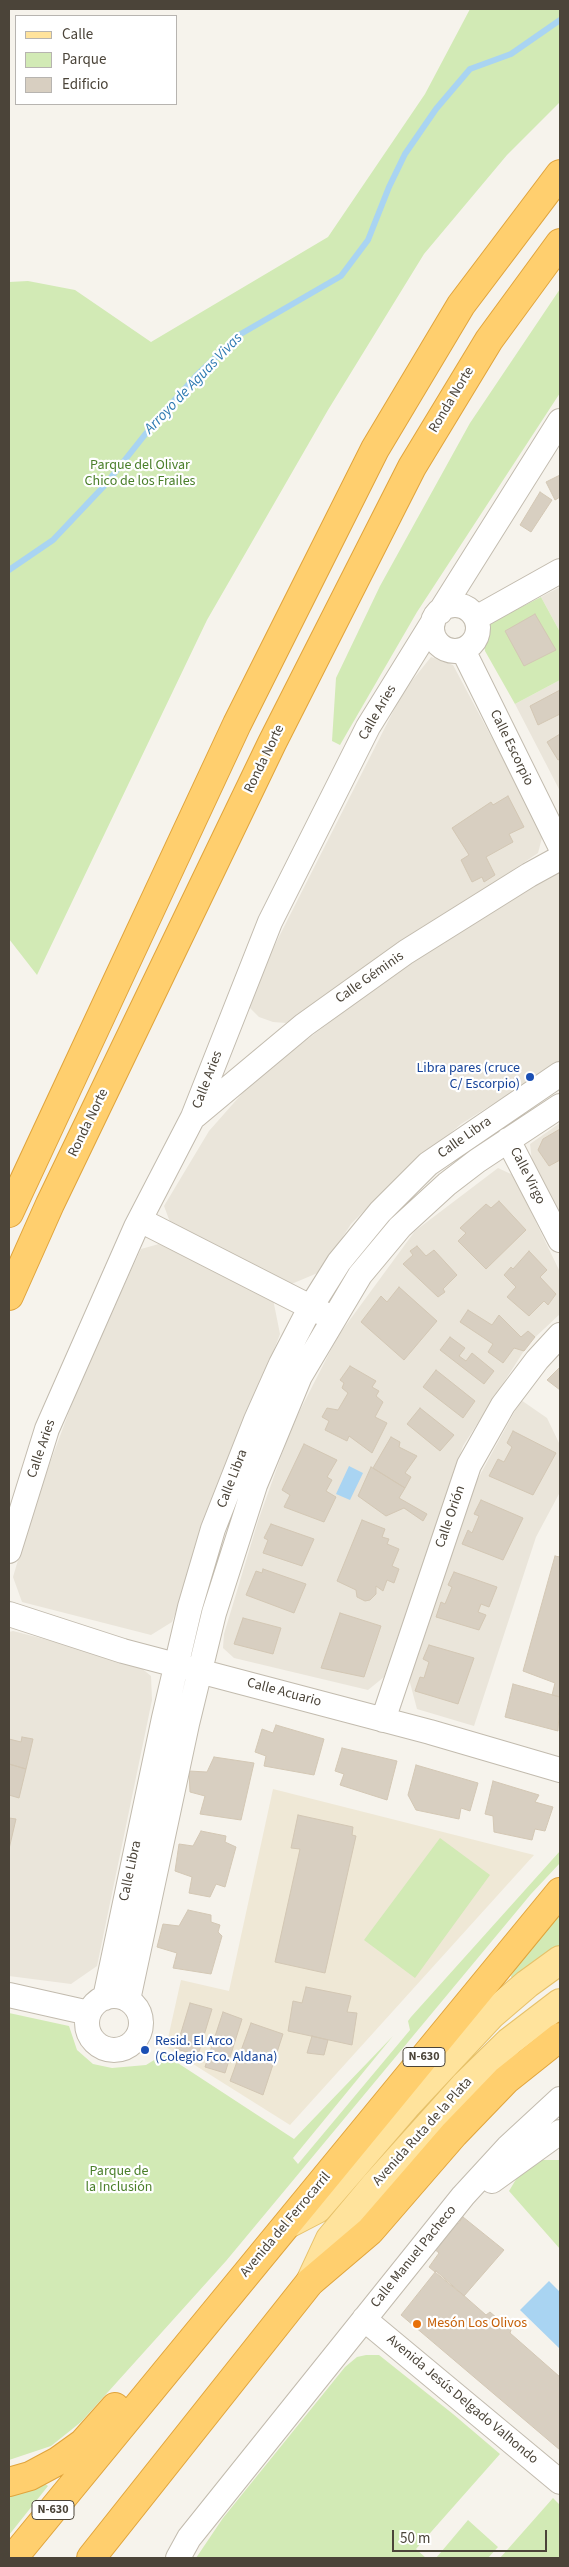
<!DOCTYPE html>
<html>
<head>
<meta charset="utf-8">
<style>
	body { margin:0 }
	#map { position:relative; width:569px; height:2567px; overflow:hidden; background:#f6f3ec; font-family:"Source Sans 3",sans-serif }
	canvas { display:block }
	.frame { position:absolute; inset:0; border:10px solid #4b4439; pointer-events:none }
	.legend { position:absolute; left:15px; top:15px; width:162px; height:90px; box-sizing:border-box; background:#fff; border:1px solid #b7b4b0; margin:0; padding:6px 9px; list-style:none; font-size:15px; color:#4b4439 }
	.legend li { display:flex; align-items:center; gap:10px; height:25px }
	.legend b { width:25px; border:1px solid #b7b4b0 }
	.scale { position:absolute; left:392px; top:2530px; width:155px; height:22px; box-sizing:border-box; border:2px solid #4b4439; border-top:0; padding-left:6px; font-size:15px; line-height:18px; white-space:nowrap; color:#4b4439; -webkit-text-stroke:4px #fff; paint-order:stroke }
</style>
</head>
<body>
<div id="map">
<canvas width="569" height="2567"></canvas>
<div class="frame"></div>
<ul class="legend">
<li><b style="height:6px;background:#ffe39c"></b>Calle</li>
<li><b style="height:14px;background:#d2eab5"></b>Parque</li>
<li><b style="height:14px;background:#d8cfc1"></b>Edificio</li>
</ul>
<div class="scale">50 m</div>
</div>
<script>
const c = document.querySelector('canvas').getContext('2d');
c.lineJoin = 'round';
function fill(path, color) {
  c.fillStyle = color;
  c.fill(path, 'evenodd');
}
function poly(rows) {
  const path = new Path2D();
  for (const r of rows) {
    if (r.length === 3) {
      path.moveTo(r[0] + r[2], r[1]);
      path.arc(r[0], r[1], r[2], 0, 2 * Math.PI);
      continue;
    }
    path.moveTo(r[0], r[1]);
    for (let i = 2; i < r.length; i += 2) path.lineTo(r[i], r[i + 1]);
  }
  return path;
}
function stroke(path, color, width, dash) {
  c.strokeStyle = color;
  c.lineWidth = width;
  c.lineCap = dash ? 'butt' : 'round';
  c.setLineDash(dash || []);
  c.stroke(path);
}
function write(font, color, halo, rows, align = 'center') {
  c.font = font + ' "Source Sans 3",sans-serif';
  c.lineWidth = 4.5;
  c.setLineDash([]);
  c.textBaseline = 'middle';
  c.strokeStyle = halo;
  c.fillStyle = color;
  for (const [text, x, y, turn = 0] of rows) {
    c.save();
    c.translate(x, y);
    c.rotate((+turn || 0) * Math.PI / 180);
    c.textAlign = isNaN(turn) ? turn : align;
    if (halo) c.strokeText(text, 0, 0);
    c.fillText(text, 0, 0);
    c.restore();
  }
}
fill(poly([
	[560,587,560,632,541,597],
	[431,657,453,665,543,834,538,853,286,1023,273,1022,259,1017,250,1008,252,990,403,692],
	[560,680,560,791,515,704],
	[558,870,560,875,560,1062,461,1124,392,1183,351,1224,320,1272,289,1285,170,1222,164,1206,209,1131,254,1080,402,967],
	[560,1123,560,1214,532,1161,530,1144],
	[498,1168,513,1175,560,1272,560,1314,529,1343,463,1446,384,1677,368,1690,234,1658,223,1648,224,1634,258,1521,292,1426,338,1336,415,1231],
	[159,1244,273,1299,280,1334,172,1622,151,1635,22,1602,13,1577,34,1506,83,1374,141,1249],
	[521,1400,547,1418,560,1445,560,1492,536,1537,474,1726,417,1709,409,1679,469,1495],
	[13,1631,134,1662,151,1676,152,1700,97,1966,71,1984,9,1976,9,1632]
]), '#eae5da');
fill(poly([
	[273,1789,534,1855,290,2125,166,2047,181,1980,229,1991]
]), '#efe8d6');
fill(poly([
	[470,9,560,9,560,102,507,155,424,254,328,410,207,620,37,975,9,939,9,282,28,281,75,290,151,342,328,237,425,94],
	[560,289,560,393,417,612,340,745,332,741,336,678,380,586,470,423],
	[541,597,560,632,560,680,515,704,485,651,483,639,485,629,494,621],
	[440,1838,490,1875,415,1978,364,1940],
	[560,1851,560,1863,531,1894,226,2261,81,2422,51,2446,9,2460,9,2013,69,2026,77,2050,93,2064,112,2068,146,2065,164,2054,294,2139,393,2036,293,2158,298,2164,410,2030,408,2021,411,2017],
	[560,1914,560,1947,514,1980,512,1979,511,1976,517,1966],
	[535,2160,560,2160,560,2249,509,2191,521,2171],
	[366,2355,379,2355,453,2414,500,2454,416,2549,426,2558,196,2558,223,2518,345,2367,357,2357],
	[44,2483,48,2486,9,2535,9,2494],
	[553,2498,560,2505,560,2558,500,2558],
	[468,2520,498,2547,488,2558,436,2558]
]), '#d2eab5');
fill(poly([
	[349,1466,363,1473,350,1500,336,1494],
	[549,2281,560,2292,560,2349,520,2310]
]), '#a9d4f2');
stroke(poly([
	[9,570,53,540,105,485,155,422,197,375,239,335,341,276,368,240,389,187,405,154,436,109,470,69,511,54,560,20]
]), '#a9d4f2', 6);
const building = poly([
	[560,475,560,497,555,500,546,482,560,475],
	[540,492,552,500,531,532,520,525,540,492],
	[535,614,556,650,524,666,505,631,535,614],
	[560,690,560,714,538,725,530,706,560,690],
	[560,734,560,759,558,760,547,742,560,734],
	[508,796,524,827,509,834,513,842,486,857,495,875,484,882,482,877,472,882,461,860,469,855,452,828,491,802,493,805,508,796],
	[560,1129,560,1160,549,1166,538,1150,543,1139,560,1129],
	[499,1201,526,1230,486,1269,458,1241,466,1233,460,1228,486,1204,491,1208,499,1201],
	[417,1246,426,1256,434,1250,457,1275,443,1289,445,1292,438,1297,403,1264,413,1255,410,1251,417,1246],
	[529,1251,547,1270,540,1277,556,1294,548,1305,544,1301,529,1316,507,1297,516,1287,504,1275,511,1267,513,1269,529,1251],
	[399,1287,437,1321,404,1360,361,1322,381,1296,387,1302,399,1287],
	[468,1310,492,1325,499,1315,521,1337,528,1331,535,1337,524,1351,514,1348,503,1363,488,1352,493,1344,460,1322,468,1310],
	[450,1337,465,1348,459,1356,466,1361,472,1353,494,1371,484,1384,440,1350,450,1337],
	[350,1366,376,1381,372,1387,379,1391,376,1396,383,1402,375,1417,387,1423,372,1453,349,1436,347,1441,325,1430,329,1421,322,1417,327,1408,338,1410,348,1393,342,1388,344,1383,340,1380,350,1366],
	[560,1367,560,1390,547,1380,560,1367],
	[436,1370,475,1401,463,1418,423,1387,436,1370],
	[420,1408,454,1435,440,1451,407,1424,420,1408],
	[513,1431,556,1453,533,1495,489,1476,498,1459,504,1462,512,1447,507,1443,513,1431],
	[391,1437,400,1442,399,1447,417,1456,405,1473,411,1477,405,1488,373,1468,391,1437],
	[304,1444,337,1460,327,1477,332,1480,326,1491,336,1497,324,1522,284,1507,290,1495,282,1490,304,1444],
	[371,1467,405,1488,399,1498,427,1514,423,1521,404,1508,386,1516,358,1496,371,1467],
	[481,1500,523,1518,503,1560,462,1544,468,1530,472,1533,479,1516,474,1514,481,1500],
	[362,1520,385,1529,382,1537,389,1539,387,1544,399,1549,392,1566,399,1569,394,1583,387,1580,383,1591,376,1586,376,1594,370,1600,365,1601,357,1597,356,1590,337,1581,362,1520],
	[271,1524,314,1539,302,1566,263,1553,268,1540,264,1538,271,1524],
	[555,1556,560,1557,560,1697,552,1695,555,1683,523,1671,555,1556],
	[263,1569,306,1584,294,1613,246,1595,256,1571,262,1573,263,1569],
	[454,1572,497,1587,489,1607,481,1604,478,1612,486,1615,479,1630,436,1617,441,1602,445,1604,452,1587,448,1585,454,1572],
	[340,1613,381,1626,364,1677,321,1668,340,1613],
	[243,1618,281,1628,273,1654,234,1644,243,1618],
	[429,1645,474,1658,458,1704,415,1691,420,1677,424,1678,429,1662,423,1659,429,1645],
	[513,1684,560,1697,558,1731,505,1717,513,1684],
	[276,1725,324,1739,314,1775,264,1766,266,1756,255,1752,262,1729,273,1733,276,1725],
	[22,1737,33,1739,26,1769,9,1764,9,1739,21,1742,22,1737],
	[342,1748,397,1761,387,1800,340,1785,344,1774,335,1771,342,1748],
	[214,1757,254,1763,241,1820,200,1814,205,1796,190,1792,189,1771,207,1772,214,1757],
	[9,1764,26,1769,19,1798,9,1795,9,1764],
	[416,1765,478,1783,470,1811,461,1808,459,1819,416,1810,408,1795,416,1765],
	[493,1781,539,1795,535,1802,553,1807,545,1831,535,1829,532,1840,494,1832,493,1816,485,1814,493,1781],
	[298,1815,353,1827,352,1835,356,1836,325,1973,275,1962,300,1849,291,1848,298,1815],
	[9,1818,16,1819,9,1849,9,1818],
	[201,1831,226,1836,225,1842,236,1847,225,1887,216,1884,210,1897,189,1893,192,1877,175,1871,179,1844,193,1846,201,1831],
	[188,1910,211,1915,211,1922,220,1925,218,1932,222,1936,211,1974,173,1968,177,1953,157,1947,163,1924,179,1926,188,1910],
	[306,1987,351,1996,347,2012,357,2013,352,2045,288,2031,293,2001,302,2003,306,1987],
	[190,2003,212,2009,198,2055,176,2049,190,2003],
	[223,2012,242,2019,225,2073,205,2067,223,2012],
	[251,2023,283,2034,263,2095,230,2081,251,2023],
	[312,2036,328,2040,324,2055,307,2053,312,2036],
	[463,2217,504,2250,464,2296,429,2267,439,2253,433,2248,454,2221,458,2224,463,2217],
	[436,2271,486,2315,490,2312,511,2330,510,2333,560,2377,560,2450,401,2315,436,2271]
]);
fill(building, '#d8cfc1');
stroke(building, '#d3c7b4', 1);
const street = poly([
	[455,628,23],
	[440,612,560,421],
	[476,618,560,571],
	[463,650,560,846],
	[195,1116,304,1025,406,952,529,875,560,858],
	[508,1140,560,1240],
	[140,1220,324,1314],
	[9,1551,47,1429,136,1227,193,1117,270,922,368,727,433,622],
	[9,1614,123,1651,430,1732,560,1770],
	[383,1720,469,1465,503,1405,537,1360,560,1335],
	[9,1995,89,2013],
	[114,2023,27],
	[105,1998,164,1718,190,1607,213,1529,256,1420,281,1364,309,1310,339,1262,380,1212,428,1164,560,1074],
	[128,2000,187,1724,214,1613,255,1485,300,1376,360,1275,400,1227,447,1184,477,1161,560,1106],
	[492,2181,560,2132],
	[364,2319,560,2482],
	[178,2558,189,2538,463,2196,508,2147,560,2099]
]);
const primary = poly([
	[290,2223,317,2209,406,2106,492,2014,527,1984,560,1960],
	[310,2282,330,2239,376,2184,464,2086,509,2042,560,2003]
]);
const highway = poly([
	[9,1213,237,724,375,449,461,305,560,174],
	[9,1296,50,1204,272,743,412,467,489,340,560,243],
	[9,2482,30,2476,58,2461,83,2443,115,2407],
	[13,2558,560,1892],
	[91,2558,310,2282,370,2231,454,2134,506,2080,560,2037]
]);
stroke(street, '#c2bbae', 26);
stroke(primary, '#e6c16a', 30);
stroke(highway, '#e0a43c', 30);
stroke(street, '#fff', 24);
stroke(primary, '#ffe39c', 28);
stroke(highway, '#ffcf6e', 28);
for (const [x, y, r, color] of [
	[530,1077,5,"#1a4fb4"],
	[145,2050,5,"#1a4fb4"],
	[417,2324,5,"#e8710a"]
]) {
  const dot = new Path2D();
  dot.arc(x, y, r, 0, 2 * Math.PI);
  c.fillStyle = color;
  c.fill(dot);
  stroke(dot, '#fff', 2);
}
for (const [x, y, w] of [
	[424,2057,42],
	[53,2510,42]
]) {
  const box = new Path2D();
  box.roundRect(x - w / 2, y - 9.5, w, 19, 4);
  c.fillStyle = '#fff';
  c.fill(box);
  stroke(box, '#4b4439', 1);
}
write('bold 12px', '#4b4439', null, [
	["N-630",424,2057],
	["N-630",53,2510]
]);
write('14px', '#4b4439', '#fff', [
	["Ronda Norte",452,400,-59],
	["Calle Aries",378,713,-60],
	["Calle Escorpio",511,748,64],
	["Ronda Norte",265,759,-64],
	["Calle Géminis",370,978,-35],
	["Calle Aries",208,1080,-69],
	["Ronda Norte",89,1123,-64],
	["Calle Libra",465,1138,-35],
	["Calle Virgo",527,1176,63],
	["Calle Aries",42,1449,-71],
	["Calle Libra",233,1479,-69],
	["Calle Orión",451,1517,-71],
	["Calle Acuario",284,1693,15],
	["Calle Libra",131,1871,-78],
	["Avenida Ruta de la Plata",423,2132,-48],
	["Avenida del Ferrocarril",286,2225,-50],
	["Calle Manuel Pacheco",414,2257,-51],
	["Avenida Jesús Delgado Valhondo",462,2400,40]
]);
write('14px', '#4a7f2a', '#fff', [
	["Parque del Olivar",140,466],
	["Chico de los Frailes",140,482],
	["Parque de",119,2172],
	["la Inclusión",119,2188]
]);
write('14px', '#164399', '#fff', [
	["Libra pares (cruce",520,1069],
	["C/ Escorpio)",520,1085],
	["Resid. El Arco",155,2042,"left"],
	["(Colegio Fco. Aldana)",155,2058,"left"]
], 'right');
write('14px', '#c56008', '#fff', [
	["Mesón Los Olivos",427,2324]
], 'left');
write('italic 15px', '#2e7ab2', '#fff', [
	["Arroyo de Aguas Vivas",194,384,-46]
]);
</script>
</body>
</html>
